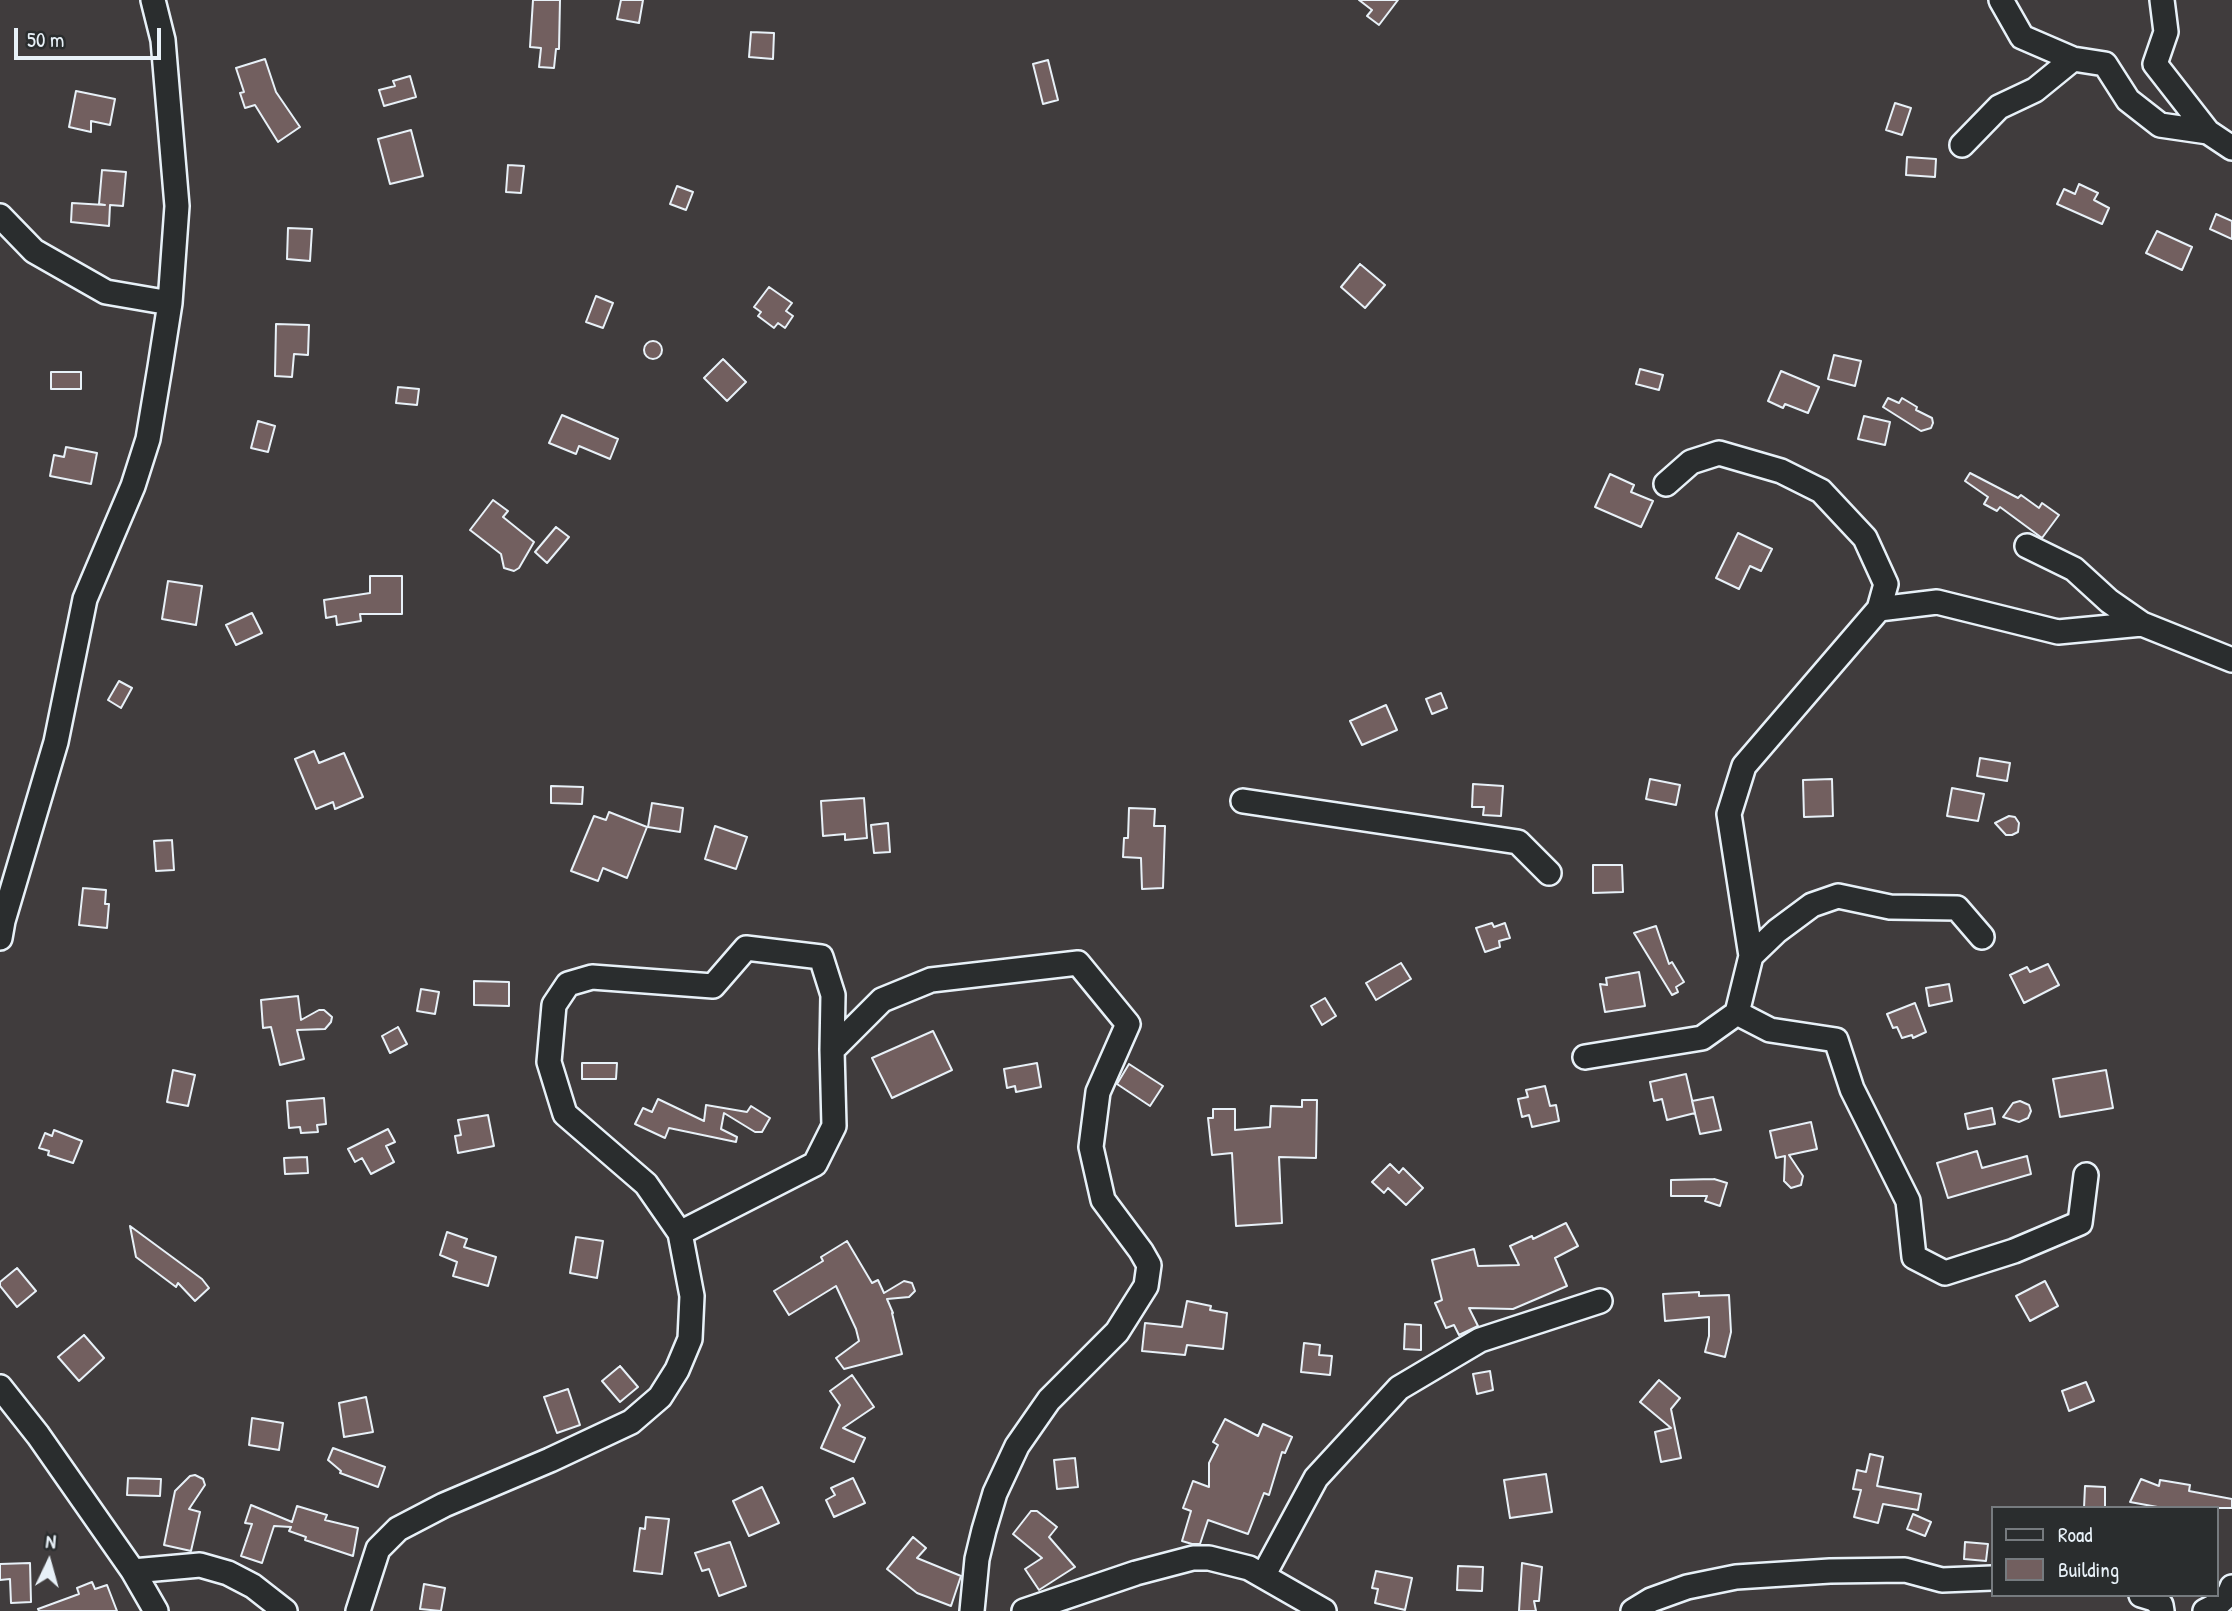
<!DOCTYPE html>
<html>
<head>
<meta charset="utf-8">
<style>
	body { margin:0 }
	#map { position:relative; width:2232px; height:1611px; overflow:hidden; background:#403c3d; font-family:"Patrick Hand",sans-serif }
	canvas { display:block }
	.legend { position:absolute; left:1991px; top:1506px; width:228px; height:91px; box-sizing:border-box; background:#2a2d2e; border:2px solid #767b7f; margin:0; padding:9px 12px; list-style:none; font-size:21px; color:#e8f1f8 }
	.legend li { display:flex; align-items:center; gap:14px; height:35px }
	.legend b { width:35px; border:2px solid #767b7f }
	.north { position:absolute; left:14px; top:1527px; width:70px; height:70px; -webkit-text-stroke:5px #2a2d2e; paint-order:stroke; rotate:5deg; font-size:19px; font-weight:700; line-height:28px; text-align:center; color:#e8f1f8 }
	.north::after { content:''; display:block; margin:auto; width:24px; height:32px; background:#e8f1f8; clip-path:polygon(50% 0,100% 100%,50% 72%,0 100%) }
	.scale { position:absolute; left:14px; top:28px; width:147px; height:32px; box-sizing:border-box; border:4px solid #e8f1f8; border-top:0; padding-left:9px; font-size:21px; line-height:24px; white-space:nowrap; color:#e8f1f8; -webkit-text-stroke:5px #2a2d2e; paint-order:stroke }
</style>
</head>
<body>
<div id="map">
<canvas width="2232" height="1611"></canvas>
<ul class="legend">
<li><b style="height:9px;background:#2a2d2e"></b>Road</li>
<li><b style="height:19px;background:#725f5f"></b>Building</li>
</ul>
<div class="north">N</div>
<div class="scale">50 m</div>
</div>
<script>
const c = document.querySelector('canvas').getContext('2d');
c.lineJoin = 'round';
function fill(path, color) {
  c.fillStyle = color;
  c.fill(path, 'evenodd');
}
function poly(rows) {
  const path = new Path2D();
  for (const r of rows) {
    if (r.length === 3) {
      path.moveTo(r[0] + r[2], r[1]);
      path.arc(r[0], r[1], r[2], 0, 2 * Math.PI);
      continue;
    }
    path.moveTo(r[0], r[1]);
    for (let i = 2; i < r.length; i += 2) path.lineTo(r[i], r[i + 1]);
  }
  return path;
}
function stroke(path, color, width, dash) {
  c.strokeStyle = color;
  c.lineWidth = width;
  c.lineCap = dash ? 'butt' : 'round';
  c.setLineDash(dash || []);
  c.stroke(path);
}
const building = poly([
	[533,0,560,0,559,49,556,49,554,68,539,67,541,48,530,47,533,0],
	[621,0,643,0,639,23,617,19,621,0],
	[1359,0,1398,0,1379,25,1367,16,1372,10,1359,0],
	[751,32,774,33,773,59,749,57,751,32],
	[265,59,276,92,300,127,278,142,255,105,245,108,240,93,244,92,236,68,265,59],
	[1048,60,1058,100,1043,104,1033,64,1048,60],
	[410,76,416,97,384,106,379,90,395,86,393,81,410,76],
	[76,91,115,99,110,125,91,121,91,132,69,127,76,91],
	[1895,103,1911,108,1902,135,1886,130,1895,103],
	[411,130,423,176,390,184,378,139,411,130],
	[1907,157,1936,159,1935,177,1906,175,1907,157],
	[508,165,524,166,521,193,506,192,508,165],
	[102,170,126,172,123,206,110,205,109,226,71,222,72,203,105,205,99,204,102,170],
	[2079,184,2098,193,2094,200,2109,208,2102,224,2057,204,2064,189,2075,194,2079,184],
	[677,186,693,192,686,210,670,204,677,186],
	[2216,214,2232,221,2232,239,2210,229,2216,214],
	[288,228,312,229,310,261,287,259,288,228],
	[2157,231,2192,247,2182,270,2146,253,2157,231],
	[1360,264,1385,285,1365,308,1341,287,1360,264],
	[769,287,792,303,786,311,793,316,785,328,778,323,774,328,758,316,761,312,754,307,769,287],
	[596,296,613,303,603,328,586,322,596,296],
	[276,324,309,325,308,355,294,354,292,377,275,376,276,324],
	[653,350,9],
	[1834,355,1861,361,1855,386,1828,379,1834,355],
	[723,359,746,382,727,401,704,378,723,359],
	[1640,369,1663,375,1659,390,1636,384,1640,369],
	[1781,371,1819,387,1808,413,1785,404,1783,408,1768,401,1781,371],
	[51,372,81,372,81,389,51,389,51,372],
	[398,387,419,389,417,405,396,403,398,387],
	[1888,398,1899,403,1902,398,1917,407,1916,410,1932,418,1933,423,1931,428,1921,431,1883,407,1888,398],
	[562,415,618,439,610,459,579,446,576,454,549,443,562,415],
	[1864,416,1890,422,1885,445,1858,439,1864,416],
	[258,421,275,426,268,452,251,448,258,421],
	[66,447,97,453,91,484,50,476,54,455,64,457,66,447],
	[1970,473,2018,498,2021,495,2039,508,2042,503,2059,515,2042,538,2000,507,1997,511,1984,504,1988,497,1965,481,1970,473],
	[1610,474,1634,485,1631,492,1653,501,1641,527,1595,507,1610,474],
	[493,500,508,511,503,517,534,542,519,568,514,571,504,568,501,554,470,530,493,500],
	[556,527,569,537,547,563,535,552,556,527],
	[1738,533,1772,549,1761,571,1750,566,1739,589,1716,578,1738,533],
	[370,576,402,576,402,614,360,614,361,621,337,625,336,616,326,618,324,600,370,593,370,576],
	[168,581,202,586,196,625,162,619,168,581],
	[252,613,262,633,236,645,226,625,252,613],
	[119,681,132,688,121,708,108,700,119,681],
	[1441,693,1447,708,1432,714,1426,699,1441,693],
	[1386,705,1397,730,1362,745,1350,721,1386,705],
	[314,751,319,763,344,753,363,797,335,809,333,802,316,809,295,759,314,751],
	[1980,758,2010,763,2007,781,1977,776,1980,758],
	[1650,779,1680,785,1676,805,1646,799,1650,779],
	[1832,779,1833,816,1804,817,1803,780,1832,779],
	[1473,784,1503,786,1501,816,1483,815,1484,807,1472,807,1473,784],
	[551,786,583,787,582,804,551,803,551,786],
	[1952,788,1984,794,1978,821,1947,816,1952,788],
	[864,798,867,838,845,840,845,834,823,836,821,801,864,798],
	[652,803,683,808,680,832,648,827,652,803],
	[1129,808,1155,809,1154,826,1165,826,1163,888,1142,889,1141,858,1123,857,1124,838,1128,838,1129,808],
	[609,812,647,827,627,878,603,868,598,881,571,871,594,816,606,820,609,812],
	[2009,816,2015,817,2019,823,2018,832,2012,835,2006,835,1995,823,2009,816],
	[888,823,890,852,874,853,871,825,888,823],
	[715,826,747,837,736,869,705,859,715,826],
	[172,840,174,870,156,871,154,841,172,840],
	[1593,865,1622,865,1623,892,1593,893,1593,865],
	[83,888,106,890,105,904,109,904,107,928,79,925,83,888],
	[1492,923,1494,927,1505,923,1510,938,1499,941,1500,947,1485,952,1476,928,1492,923],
	[1656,926,1669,964,1672,962,1684,982,1676,987,1678,992,1672,995,1634,933,1656,926],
	[1401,963,1411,979,1376,1000,1366,983,1401,963],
	[2048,964,2059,985,2024,1003,2010,975,2027,967,2030,972,2048,964],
	[1639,972,1645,1006,1605,1012,1600,984,1607,985,1606,978,1639,972],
	[474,981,509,982,509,1006,474,1005,474,981],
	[1949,984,1952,1001,1929,1006,1926,988,1949,984],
	[421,989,439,992,435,1014,417,1011,421,989],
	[298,996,301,1020,319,1010,324,1010,332,1017,331,1022,325,1029,297,1030,304,1059,280,1065,271,1027,263,1028,261,1000,298,996],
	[1325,998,1336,1016,1322,1025,1311,1006,1325,998],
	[1915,1003,1926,1032,1913,1038,1912,1035,1902,1038,1897,1027,1893,1028,1887,1014,1915,1003],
	[398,1027,407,1044,390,1053,382,1036,398,1027],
	[933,1031,952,1070,892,1098,872,1058,933,1031],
	[582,1063,617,1063,616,1079,582,1079,582,1063],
	[1037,1063,1041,1087,1016,1092,1015,1086,1007,1088,1004,1069,1037,1063],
	[1129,1064,1163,1086,1150,1106,1117,1084,1129,1064],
	[173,1070,195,1075,188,1106,167,1102,173,1070],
	[2106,1070,2113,1108,2060,1117,2053,1079,2106,1070],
	[1686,1074,1695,1113,1667,1120,1662,1099,1654,1101,1650,1082,1686,1074],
	[1545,1086,1550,1106,1556,1105,1559,1121,1532,1127,1529,1115,1522,1117,1518,1099,1528,1097,1526,1090,1545,1086],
	[1713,1097,1721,1130,1700,1134,1692,1101,1713,1097],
	[324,1098,326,1124,317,1125,318,1132,301,1133,300,1127,289,1128,287,1101,324,1098],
	[658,1099,704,1121,706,1105,747,1112,751,1106,770,1118,762,1132,755,1132,724,1113,721,1129,737,1137,736,1142,669,1128,665,1138,635,1124,643,1108,652,1112,658,1099],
	[1302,1100,1317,1100,1316,1158,1279,1157,1282,1223,1236,1226,1232,1153,1212,1155,1208,1118,1213,1118,1213,1109,1235,1109,1235,1130,1270,1127,1271,1106,1302,1107,1302,1100],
	[2020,1101,2029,1105,2031,1111,2028,1118,2019,1122,2003,1117,2013,1103,2020,1101],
	[1992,1108,1995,1124,1968,1129,1965,1114,1992,1108],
	[488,1115,494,1146,458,1153,455,1136,461,1135,458,1120,488,1115],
	[1811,1122,1817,1149,1789,1155,1803,1176,1801,1185,1791,1188,1784,1181,1785,1156,1776,1158,1770,1131,1811,1122],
	[388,1129,395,1142,386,1146,394,1162,371,1174,362,1158,355,1162,348,1149,388,1129],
	[54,1130,82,1141,73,1163,48,1155,49,1151,39,1148,45,1133,52,1136,54,1130],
	[1977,1151,1982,1168,2027,1156,2031,1174,1948,1198,1937,1163,1977,1151],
	[307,1157,308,1173,285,1174,284,1158,307,1157],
	[1390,1164,1399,1173,1403,1168,1423,1188,1406,1205,1388,1188,1384,1193,1372,1182,1390,1164],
	[1714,1179,1727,1183,1720,1206,1705,1201,1707,1196,1671,1196,1671,1180,1714,1179],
	[1566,1223,1578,1246,1555,1258,1567,1286,1513,1309,1469,1308,1478,1326,1459,1335,1454,1325,1446,1328,1435,1303,1442,1300,1432,1260,1474,1249,1478,1266,1519,1265,1510,1246,1532,1236,1533,1239,1566,1223],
	[130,1226,202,1279,209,1288,195,1301,178,1283,176,1287,136,1257,130,1226],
	[447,1232,467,1239,464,1247,496,1257,488,1286,453,1276,457,1262,440,1255,447,1232],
	[576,1237,603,1241,597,1278,570,1273,576,1237],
	[847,1241,872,1283,878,1280,884,1293,904,1281,912,1283,915,1291,909,1297,887,1299,893,1313,892,1313,902,1354,844,1369,836,1358,859,1341,856,1329,836,1286,789,1315,774,1291,823,1261,821,1257,847,1241],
	[17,1268,36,1291,17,1307,0,1286,0,1282,17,1268],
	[2045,1281,2058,1306,2030,1321,2016,1296,2045,1281],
	[1699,1292,1699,1296,1729,1295,1731,1332,1725,1357,1705,1352,1709,1336,1709,1317,1665,1321,1663,1294,1699,1292],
	[1187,1301,1211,1306,1210,1310,1227,1313,1223,1349,1187,1345,1185,1355,1142,1351,1145,1323,1182,1327,1187,1301],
	[1405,1324,1421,1325,1421,1350,1404,1349,1405,1324],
	[84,1335,104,1358,79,1381,58,1357,84,1335],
	[1304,1343,1320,1345,1319,1355,1332,1356,1330,1375,1301,1372,1304,1343],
	[620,1366,638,1387,620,1402,602,1381,620,1366],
	[1490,1371,1493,1390,1477,1394,1473,1374,1490,1371],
	[852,1375,874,1407,843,1428,865,1438,854,1462,821,1448,840,1405,830,1391,852,1375],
	[1659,1380,1680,1398,1671,1409,1681,1458,1661,1462,1655,1432,1671,1428,1640,1402,1659,1380],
	[2086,1382,2094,1401,2069,1411,2062,1391,2086,1382],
	[568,1389,580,1425,557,1433,544,1397,568,1389],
	[366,1397,373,1432,344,1437,339,1403,366,1397],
	[252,1418,283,1423,279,1450,249,1445,252,1418],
	[1225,1419,1258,1436,1263,1424,1292,1437,1285,1453,1282,1452,1269,1495,1264,1493,1248,1534,1208,1520,1200,1544,1192,1544,1182,1541,1191,1511,1183,1508,1193,1481,1209,1487,1209,1463,1218,1445,1213,1442,1225,1419],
	[333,1448,385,1467,378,1487,340,1473,341,1471,328,1460,333,1448],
	[1870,1454,1883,1457,1877,1486,1921,1494,1918,1510,1883,1504,1878,1523,1854,1517,1861,1490,1853,1489,1857,1470,1866,1472,1870,1454],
	[1075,1458,1078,1487,1057,1489,1054,1460,1075,1458],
	[1546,1474,1552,1512,1510,1518,1504,1480,1546,1474],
	[195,1475,203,1479,205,1485,189,1509,200,1512,191,1551,164,1545,175,1491,190,1476,195,1475],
	[128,1478,161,1479,160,1496,127,1495,128,1478],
	[853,1478,865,1503,834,1517,826,1500,835,1495,831,1488,853,1478],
	[2141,1479,2159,1486,2160,1480,2190,1485,2189,1491,2232,1499,2232,1508,2163,1508,2130,1502,2141,1479],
	[2085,1486,2105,1487,2105,1508,2084,1508,2085,1486],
	[762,1487,779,1523,749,1536,733,1501,762,1487],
	[251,1505,292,1522,297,1506,327,1515,325,1520,358,1528,353,1556,305,1540,306,1537,289,1531,291,1527,274,1526,262,1563,241,1556,252,1524,245,1523,251,1505],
	[1031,1511,1037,1511,1057,1527,1049,1537,1075,1567,1039,1590,1025,1569,1042,1558,1013,1534,1031,1511],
	[1913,1514,1931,1522,1925,1536,1907,1529,1913,1514],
	[646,1517,669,1519,662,1574,634,1571,640,1528,645,1529,646,1517],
	[913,1537,926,1548,917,1558,961,1576,951,1606,917,1593,887,1569,913,1537],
	[730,1542,746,1586,719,1596,709,1569,702,1571,695,1553,730,1542],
	[1965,1542,1988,1544,1986,1561,1964,1559,1965,1542],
	[30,1563,31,1602,11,1603,10,1579,0,1580,0,1564,30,1563],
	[1522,1563,1542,1567,1539,1601,1534,1601,1536,1611,1519,1611,1522,1563],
	[1458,1566,1483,1567,1482,1591,1457,1590,1458,1566],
	[1376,1571,1412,1578,1405,1610,1375,1603,1378,1589,1372,1588,1376,1571],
	[92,1582,95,1589,107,1585,117,1611,39,1611,38,1609,79,1594,77,1588,92,1582],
	[424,1584,445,1588,441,1611,420,1609,424,1584]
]);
fill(building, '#725f5f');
stroke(building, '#e8f1f8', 2);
const minor = poly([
	[2001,0,2022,37,2073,59],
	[2162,0,2166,32,2155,64,2208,132],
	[1962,145,1999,107,2035,90,2073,59,2105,64,2128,100,2160,125,2208,132,2232,148],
	[0,216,34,251,106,292,170,303],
	[1666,484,1691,462,1719,453,1781,471,1821,491,1865,538,1886,584,1879,609],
	[2027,546,2074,569,2109,601,2142,624],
	[1243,801,1518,842,1549,873],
	[0,938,3,921,56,742,85,599,133,486,148,439,160,367,170,303,177,206,163,40,153,0],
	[1751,956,1777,931,1812,905,1838,896,1890,907,1957,908,1982,937],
	[1737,1013,1770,1030,1836,1040,1852,1089,1908,1201,1914,1257,1945,1273,2014,1251,2080,1223,2086,1175],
	[1585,1057,1702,1038,1737,1013,1751,956,1729,814,1744,766,1879,609,1937,602,2058,632,2142,624,2232,660],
	[680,1233,815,1164,834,1126,832,1050,882,1000,931,980,1078,963,1128,1024,1098,1092,1091,1147,1103,1200,1141,1251,1149,1265,1146,1286,1117,1332,1049,1400,1017,1446,995,1493,984,1530,977,1559,972,1611],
	[0,1387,38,1435,133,1571,156,1611],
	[133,1571,200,1565,228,1573,253,1586,285,1611],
	[1263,1576,1316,1478,1399,1388,1480,1340,1600,1301],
	[2141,1595,2154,1599,2161,1605,2162,1611],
	[358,1611,378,1549,398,1529,444,1505,550,1460,631,1422,660,1397,677,1370,690,1339,692,1296,680,1233,646,1184,565,1114,549,1062,554,1005,568,984,592,977,713,986,746,948,821,957,833,995,832,1050],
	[1024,1611,1136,1573,1193,1558,1209,1558,1249,1568,1324,1611],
	[1633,1611,1651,1600,1687,1587,1736,1577,1830,1571,1905,1570,1942,1580,1992,1578],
	[2205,1611,2217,1605,2229,1594,2232,1587]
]);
stroke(minor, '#e8f1f8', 28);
stroke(minor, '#2a2d2e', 23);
</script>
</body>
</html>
